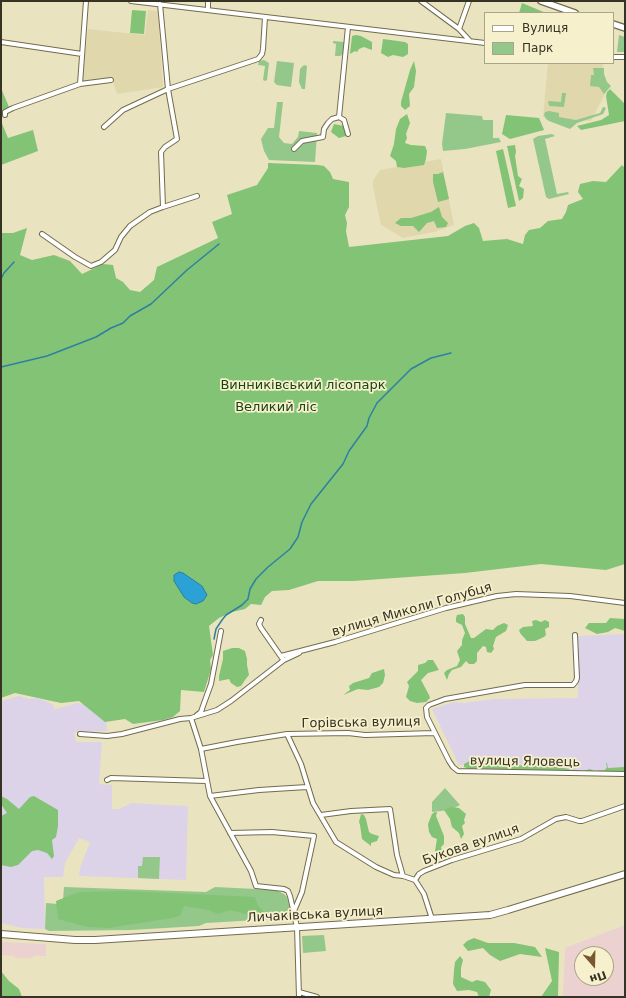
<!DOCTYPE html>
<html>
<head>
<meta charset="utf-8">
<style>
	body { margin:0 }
	#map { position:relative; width:626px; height:998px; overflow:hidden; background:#eae3c0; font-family:"DejaVu Sans",sans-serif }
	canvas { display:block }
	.frame { position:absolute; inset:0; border:2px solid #363325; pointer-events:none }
	.legend { position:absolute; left:484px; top:12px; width:130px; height:52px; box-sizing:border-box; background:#f7f0cd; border:1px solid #aaa48a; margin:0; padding:5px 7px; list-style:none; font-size:12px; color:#363325 }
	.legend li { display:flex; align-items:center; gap:8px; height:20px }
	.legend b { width:20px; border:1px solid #aaa48a }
	.north { position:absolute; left:574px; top:946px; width:40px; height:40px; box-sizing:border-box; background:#f7f0cd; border:1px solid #aaa48a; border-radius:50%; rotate:160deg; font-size:11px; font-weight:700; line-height:16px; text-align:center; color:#363325 }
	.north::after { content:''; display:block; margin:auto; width:14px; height:18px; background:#79582f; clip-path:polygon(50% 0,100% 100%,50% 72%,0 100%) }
</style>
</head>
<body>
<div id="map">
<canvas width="626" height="998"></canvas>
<div class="frame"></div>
<ul class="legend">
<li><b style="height:5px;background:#fff"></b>Вулиця</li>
<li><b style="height:11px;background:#94c78a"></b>Парк</li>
</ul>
<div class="north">Пн</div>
</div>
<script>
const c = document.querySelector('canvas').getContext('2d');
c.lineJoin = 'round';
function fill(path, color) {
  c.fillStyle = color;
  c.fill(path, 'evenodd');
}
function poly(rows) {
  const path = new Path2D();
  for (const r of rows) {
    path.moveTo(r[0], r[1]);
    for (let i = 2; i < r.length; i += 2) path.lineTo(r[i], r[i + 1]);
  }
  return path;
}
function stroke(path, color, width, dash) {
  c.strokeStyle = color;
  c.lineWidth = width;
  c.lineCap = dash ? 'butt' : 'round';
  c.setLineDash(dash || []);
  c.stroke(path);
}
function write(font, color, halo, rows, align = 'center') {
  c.font = font + ' "DejaVu Sans",sans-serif';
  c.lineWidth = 3.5;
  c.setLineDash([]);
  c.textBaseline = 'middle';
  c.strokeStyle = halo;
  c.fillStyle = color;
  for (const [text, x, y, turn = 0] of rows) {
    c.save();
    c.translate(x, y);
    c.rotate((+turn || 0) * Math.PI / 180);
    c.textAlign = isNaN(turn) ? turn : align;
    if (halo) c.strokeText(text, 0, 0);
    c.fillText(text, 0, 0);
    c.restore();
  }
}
fill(poly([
	[625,925,625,997,563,997,565,948],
	[582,954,606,954,606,978,582,978],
	[1,942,46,944,46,956,34,956,32,958,15,958,13,956,1,955]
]), '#ebd1d0');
fill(poly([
	[625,634,625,772,459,765,432,709,454,702,463,703,494,699,578,698,578,636],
	[19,696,29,699,35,698,44,700,53,705,55,709,78,703,93,707,106,720,107,731,74,732,76,742,102,742,99,784,112,785,112,809,119,809,131,803,188,806,186,880,79,876,80,868,90,842,79,838,65,863,63,877,44,877,45,929,22,928,1,923,1,701]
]), '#ddd3e8');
fill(poly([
	[148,10,158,11,163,87,117,94,112,79,82,83,88,29,145,35],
	[548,63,603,63,602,75,609,86,591,121,543,117],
	[441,159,454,225,434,232,403,238,381,225,373,187,373,181,380,170]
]), '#e0d7ad');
fill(poly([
	[619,35,625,37,625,52,617,52],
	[333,41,344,42,343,54,340,56,335,56,336,44,333,43],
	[264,60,269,63,267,80,265,81,263,80,265,66,258,65,259,61],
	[277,61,294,63,291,87,277,85,274,82],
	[304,65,307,66,305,89,302,89,299,82,300,69],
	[593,68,604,68,604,74,607,82,611,86,604,94,599,87,590,86,591,75,594,75],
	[562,93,566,93,564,107,549,106,548,101,561,102],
	[277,102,283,102,279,137,284,143,292,144,298,137,299,131,317,133,315,162,269,160,264,151,261,139,268,128,274,128],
	[603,107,606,108,603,114,577,123,570,129,549,121,546,119,544,115,545,112,549,111,559,113,559,117,576,120,600,113],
	[446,113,482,116,483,120,493,120,493,138,499,138,501,142,465,149,443,151,442,144],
	[552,134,555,136,545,139,557,194,568,192,569,194,549,199,546,197,533,139,538,136],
	[445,788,460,805,450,810,432,812,432,802],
	[143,857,160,857,159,879,138,878,138,866,142,866],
	[64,887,206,892,215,887,276,890,284,894,287,897,292,918,206,923,199,926,131,930,49,931,45,929,46,903,58,904,58,900,63,900],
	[324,935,326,951,303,953,302,936]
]), '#94c78a');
fill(poly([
	[522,3,546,13,519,13],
	[132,10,146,11,144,34,130,33],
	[356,35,361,36,372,42,372,50,364,47,359,49,357,52,355,51,350,54,352,36],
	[383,39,405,42,408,44,408,54,403,57,393,55,388,57,381,53],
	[414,61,416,71,414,87,409,94,410,106,405,110,401,106,401,102,410,70],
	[1,88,9,107,2,112,1,119],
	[610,89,625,104,625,121,581,130,577,126,601,120,609,115,606,96,607,92],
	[407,114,410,123,406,134,407,138,405,143,411,145,425,146,427,151,426,159,424,165,404,168,397,167,396,161,390,156,394,144,396,129,400,119],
	[506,115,539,118,544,130,510,139,502,134],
	[1,121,8,138,33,130,38,151,1,165],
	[334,124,344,126,346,136,339,138,331,132],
	[515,145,516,152,515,156,518,176,522,179,519,186,524,189,523,198,519,201,507,146],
	[503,149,516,206,508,208,496,151],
	[268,163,318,165,324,166,330,172,333,179,349,182,349,207,345,215,347,223,346,231,349,247,448,236,465,226,474,223,479,228,483,241,507,239,523,244,525,235,529,230,540,228,548,221,562,219,566,212,568,205,583,199,578,192,580,184,593,181,606,182,622,165,625,168,625,564,606,570,541,564,465,573,353,581,318,581,289,590,272,591,265,597,261,605,251,604,245,609,232,612,219,618,209,626,213,655,210,660,211,669,204,692,181,690,180,711,173,717,163,720,133,724,125,719,105,722,79,701,61,703,15,693,1,698,1,233,13,233,27,228,20,255,32,260,54,255,70,261,82,274,103,264,113,265,116,278,123,282,130,290,140,292,154,280,157,267,218,238,212,222,232,214,227,195,257,185,268,168],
	[443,172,449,199,438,202,433,182,433,174,438,174],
	[439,207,442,217,448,223,446,227,437,228,434,221,427,223,419,232,413,226,401,226,395,223,401,218,411,218,431,212],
	[463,614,465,617,465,624,471,638,474,638,486,629,493,630,497,626,504,623,508,625,506,631,496,637,493,646,494,649,491,653,487,652,486,647,483,646,477,653,477,661,474,664,469,664,466,661,461,667,452,670,449,674,447,680,444,673,447,670,457,666,460,660,457,651,462,645,462,640,465,633,462,625,456,622,456,618,457,615],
	[610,618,625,619,625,631,615,628,608,632,597,634,585,628,589,623,606,623],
	[536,620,541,622,545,620,549,622,549,627,545,629,546,635,544,637,535,641,527,641,520,633,519,630,523,627,533,626,532,621],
	[232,648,239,648,245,651,247,659,247,665,249,675,245,680,241,686,237,687,231,683,229,679,219,681,219,676,223,659,223,651],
	[428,660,433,660,439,670,428,673,421,680,429,695,430,698,426,702,417,703,410,701,406,697,409,686,407,682,418,671,418,665,425,663],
	[384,669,385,675,383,683,379,687,368,690,358,689,343,695,350,690,349,686,353,683,369,678,372,673],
	[486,756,488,761,492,764,505,764,513,765,556,767,583,771,590,769,594,771,605,770,607,767,606,763,607,763,608,768,625,767,625,773,469,769,464,767,464,764,471,760,474,761,485,761],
	[1,796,7,799,19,809,30,797,34,796,58,810,58,826,56,837,52,840,54,856,52,859,47,853,38,850,32,851,18,865,11,867,1,865,1,816,7,813,1,804],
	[451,807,459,808,466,814,464,820,465,823,462,826,464,834,461,839,459,833,452,827,450,819,444,810],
	[435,812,437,812,436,816,444,836,444,844,441,847,443,854,443,857,438,858,436,855,435,851,437,839,432,837,429,832,428,824,432,814],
	[361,814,364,815,366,819,369,832,372,834,379,836,377,841,371,843,371,846,362,839,360,825,359,822],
	[126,891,255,897,258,906,266,914,249,915,230,910,218,914,208,910,184,906,180,916,172,918,108,928,88,927,58,919,56,901,79,892],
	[474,938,488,943,514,943,535,947,542,957,520,954,500,961,490,955,483,948,468,951,463,945,467,941],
	[545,948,559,952,558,997,541,997,552,981],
	[460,956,463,960,461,968,461,977,472,982,477,980,485,982,491,990,489,997,479,997,477,992,469,990,457,991,453,984,454,970,455,962],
	[1,971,9,981,19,989,22,997,1,997]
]), '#82c376');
const water = poly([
	[179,572,183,573,202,586,207,595,203,601,196,604,192,603,184,597,174,581,174,575,179,572]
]);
fill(water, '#2ba1d5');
stroke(water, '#2e80a0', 1);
stroke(poly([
	[1,279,4,273,14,262],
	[1,367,47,356,96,337,111,328,123,323,130,316,151,304,187,270,219,244],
	[214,639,216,629,222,620,226,615,242,605,248,599,250,589,256,579,268,567,290,549,298,537,302,522,311,504,343,464,349,451,367,426,369,418,377,403,411,369,431,358,451,353]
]), '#2e80a0', 1.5);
const minor = poly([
	[131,1,485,43],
	[421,1,459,29,470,41],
	[208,10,208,1],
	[348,27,339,117,344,120,348,134],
	[459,29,469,1],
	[1,42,82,54],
	[613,57,625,57],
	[80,84,86,1],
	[5,115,5,112,13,108,80,84,111,80],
	[104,127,123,110,168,89,160,4],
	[294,149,302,141,323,137,324,129,328,123,332,119,339,117],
	[163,207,197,196],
	[42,234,75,257,91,266,101,262,115,250,121,237,130,226,150,212,163,207,161,152,165,147,177,139,168,89,258,59,262,54,263,49,265,17],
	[261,620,259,624,261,628,282,658],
	[575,635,577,678,576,681,573,685,525,685,445,699,429,705,426,708,427,717,449,761,453,767,458,771,625,774],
	[281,656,335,642,446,608,497,596,516,594,570,596,625,603],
	[197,715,201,712,203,706,211,684,221,631],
	[191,718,201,749,210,796,251,871,256,886,284,889,288,891,290,896,297,927,299,997],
	[80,734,107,736,122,734,180,719,191,718,217,710,231,701,284,660,299,653],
	[287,734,301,764,313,803,336,842,376,867,394,875,403,876,415,880,419,874,424,871,452,860,521,839,556,819,566,817,579,821,582,821,625,806],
	[201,749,237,742,287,734,348,733,365,735,434,733],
	[107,780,111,778,206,781],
	[210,796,259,790,307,787],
	[321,815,351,811,390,809,397,855,403,876],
	[230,833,272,832,314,836,302,892,294,911],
	[415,880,424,894,432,919],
	[299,992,317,997]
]);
const secondary = poly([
	[541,1,575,13],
	[613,24,625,28]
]);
const primary = poly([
	[1,934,75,940,95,940,475,916,490,915,508,910,625,874]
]);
stroke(minor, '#726c4d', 6);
stroke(secondary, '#726c4d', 8);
stroke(primary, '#726c4d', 8);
stroke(minor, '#fff', 4);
stroke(secondary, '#fff', 5.5);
stroke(primary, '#fff', 6);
write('13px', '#194511', '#f7f0cd', [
	["Винниківський лісопарк",303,386],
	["Великий ліс",276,408]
]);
write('13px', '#363325', '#f7f0cd', [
	["вулиця Миколи Голубця",412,610,-16],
	["Горівська вулиця",361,723,-1],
	["вулиця Яловець",525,762,1],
	["Букова вулиця",471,845,-19],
	["Личаківська вулиця",315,915,-3]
]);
</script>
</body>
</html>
